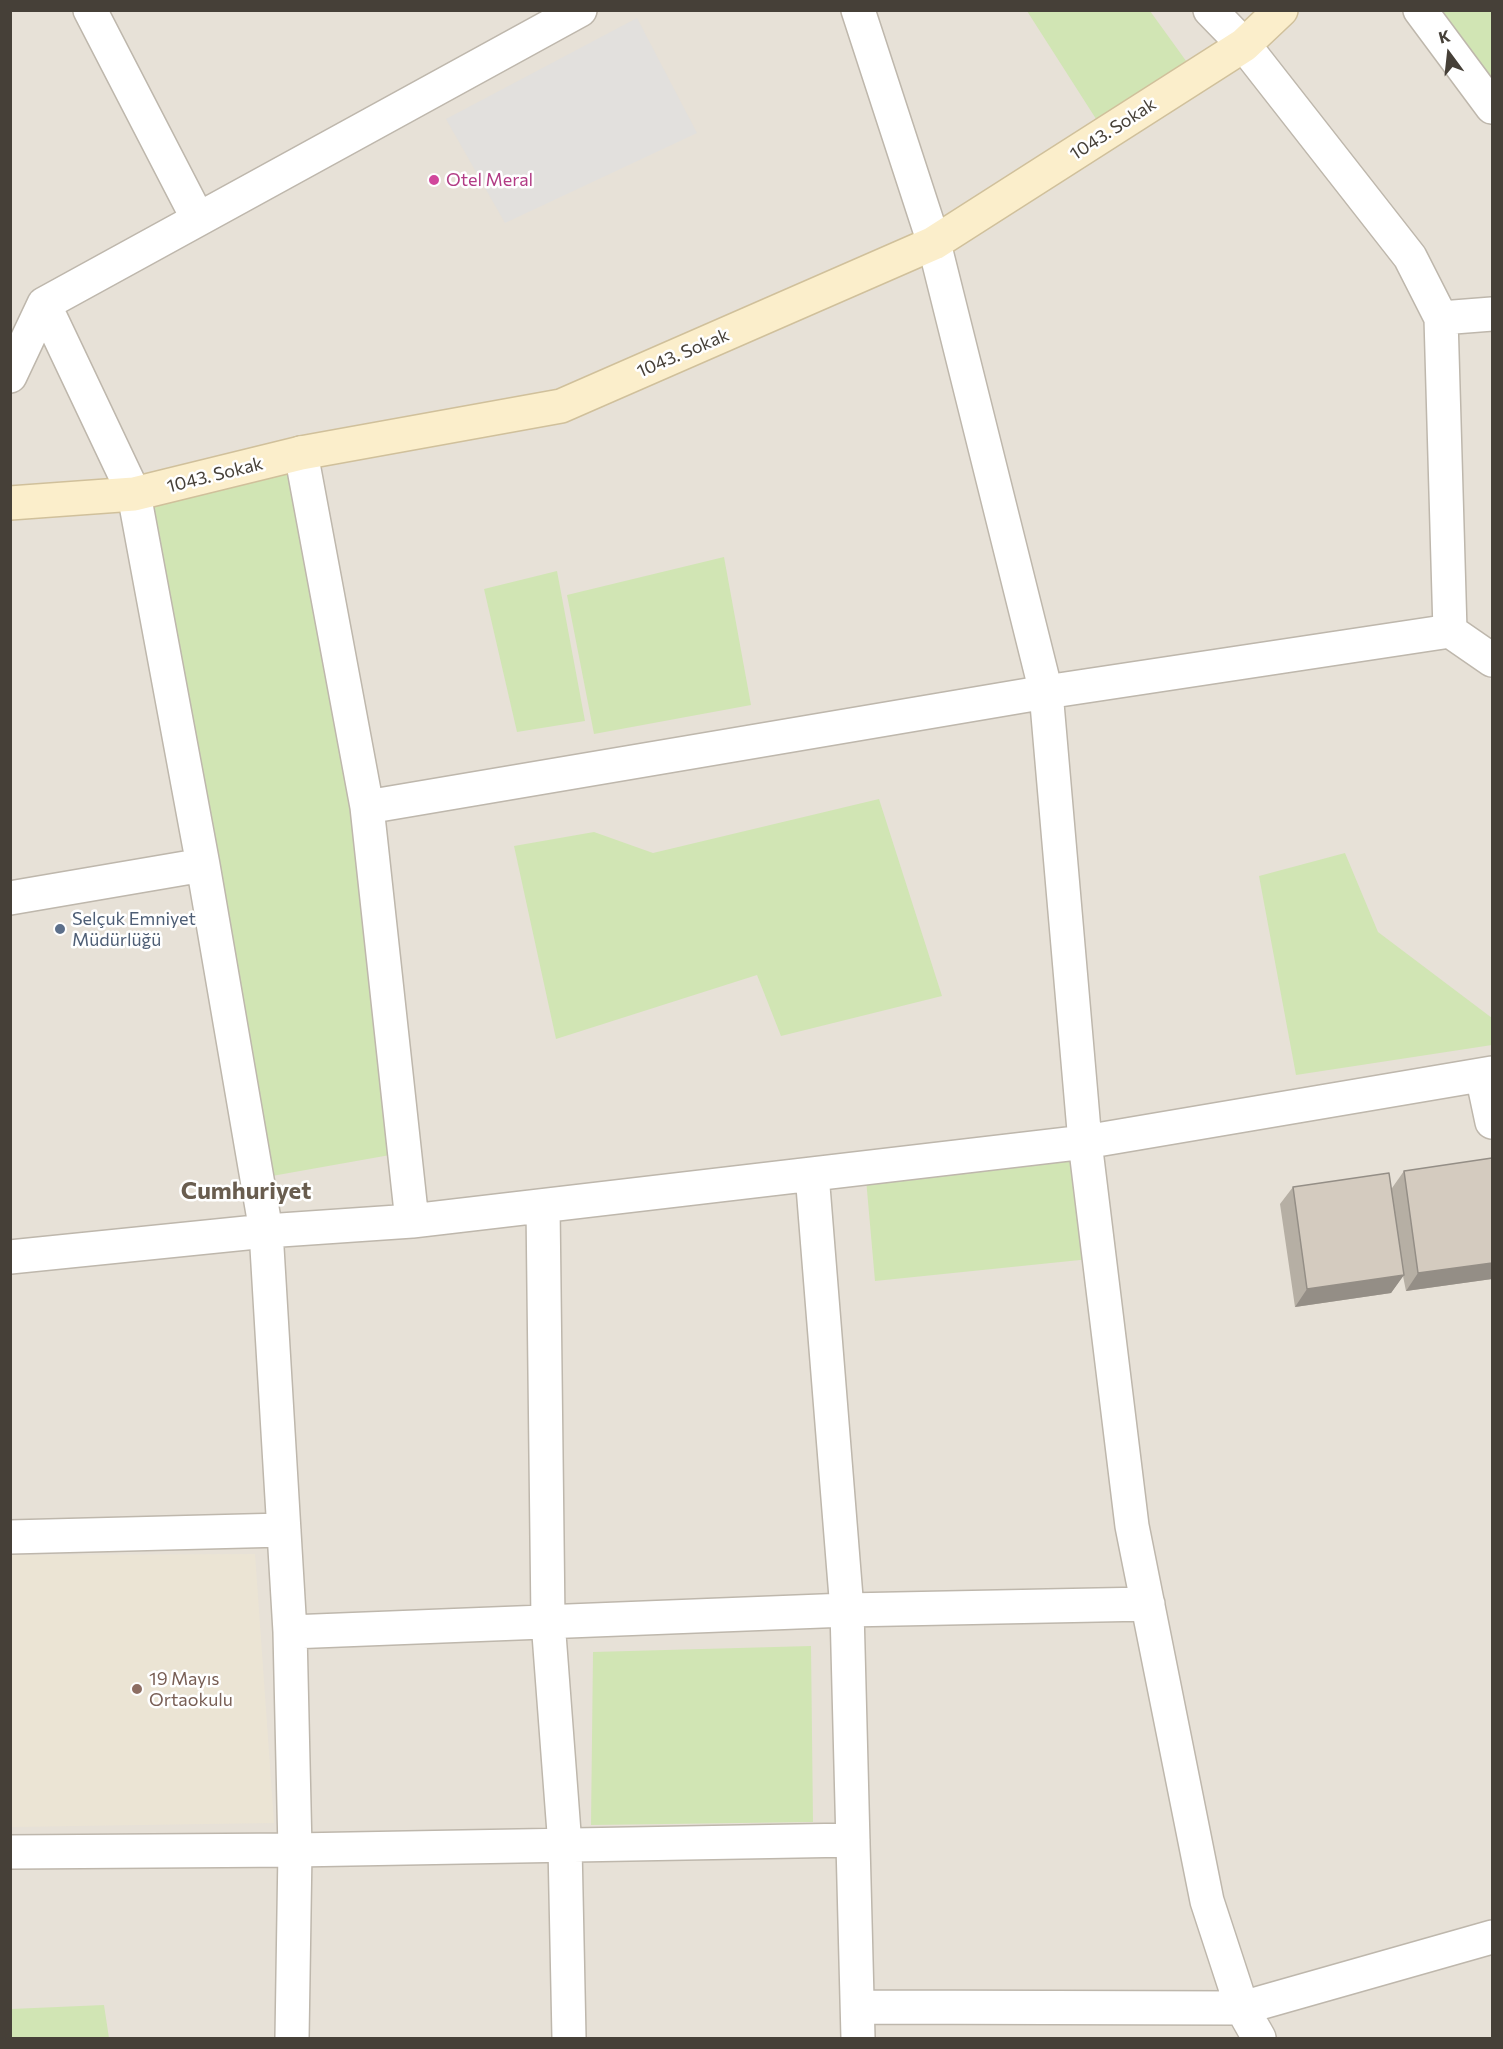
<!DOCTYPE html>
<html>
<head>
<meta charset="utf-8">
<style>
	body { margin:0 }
	#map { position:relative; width:1503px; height:2049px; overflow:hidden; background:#f3f0e9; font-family:Commissioner,sans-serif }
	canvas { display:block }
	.frame { position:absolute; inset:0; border:12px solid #464038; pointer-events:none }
	.north { position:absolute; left:1419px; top:24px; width:60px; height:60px; -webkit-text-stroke:4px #fff; paint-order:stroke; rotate:345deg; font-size:16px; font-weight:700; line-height:24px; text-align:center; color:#464038 }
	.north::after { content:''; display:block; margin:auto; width:21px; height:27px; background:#464038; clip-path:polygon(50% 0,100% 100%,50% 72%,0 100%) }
</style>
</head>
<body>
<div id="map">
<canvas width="1503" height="2049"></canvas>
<div class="frame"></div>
<div class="north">K</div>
</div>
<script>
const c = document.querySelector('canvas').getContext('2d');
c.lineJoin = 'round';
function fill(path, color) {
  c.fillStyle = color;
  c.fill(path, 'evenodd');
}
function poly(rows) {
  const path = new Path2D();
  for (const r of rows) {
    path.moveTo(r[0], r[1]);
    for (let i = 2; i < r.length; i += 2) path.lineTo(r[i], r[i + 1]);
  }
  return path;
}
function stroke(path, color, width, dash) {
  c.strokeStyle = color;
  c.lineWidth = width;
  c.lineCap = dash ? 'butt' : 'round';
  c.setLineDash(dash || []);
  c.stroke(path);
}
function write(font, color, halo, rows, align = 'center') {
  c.font = font + ' Commissioner,sans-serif';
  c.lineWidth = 5;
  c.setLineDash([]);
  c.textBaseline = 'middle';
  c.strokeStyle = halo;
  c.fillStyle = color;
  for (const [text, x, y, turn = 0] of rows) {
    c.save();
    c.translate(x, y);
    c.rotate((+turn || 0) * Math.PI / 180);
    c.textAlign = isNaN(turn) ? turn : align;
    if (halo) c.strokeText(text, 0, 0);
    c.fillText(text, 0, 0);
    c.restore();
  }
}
fill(poly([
	[11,11,1492,11,1492,2038,11,2038]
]), '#e7e1d7');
fill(poly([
	[255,1554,274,1823,11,1827,11,1555]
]), '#ebe4d4');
fill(poly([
	[1027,11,1150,11,1189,65,1098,122],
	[1430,11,1492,11,1492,94],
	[295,470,353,810,390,1155,272,1176,145,502],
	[724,557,751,705,594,734,567,595],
	[557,571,585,721,517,732,484,589],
	[879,799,942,996,781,1036,757,975,556,1039,514,846,594,832,653,853],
	[1345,853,1378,932,1492,1018,1492,1045,1296,1075,1259,876],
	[1077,1149,1090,1259,875,1281,866,1179],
	[811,1646,813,1822,591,1825,593,1652],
	[104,2005,109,2038,11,2038,11,2009]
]), '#d1e5b4');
fill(poly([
	[637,18,697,133,505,223,446,119]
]), '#e2e0dd');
const street = poly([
	[90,10,198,219],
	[858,10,934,243,1046,692,1085,1142,1132,1526,1207,1901,1242,2008,1259,2038],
	[1420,10,1492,107],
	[44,304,134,494,203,865,266,1231,290,1632,295,1850,292,2038],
	[1441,318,1492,314],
	[10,376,44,304,580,10],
	[301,453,367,807,412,1221],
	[1450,631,1492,660],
	[367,807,1046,692,1450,631,1441,318,1410,257,1244,45,1210,10],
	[10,898,203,865],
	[1482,1075,1492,1122],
	[812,1174,847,1610,858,2038],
	[543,1206,548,1621,565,1846,569,2038],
	[10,1257,266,1231,412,1221,1085,1142,1492,1073],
	[10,1537,284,1530],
	[290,1632,847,1610,1148,1604],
	[10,1852,295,1850,853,1840],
	[858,2007,1242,2008,1492,1937]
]);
const secondary = poly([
	[10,503,134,494,301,453,561,406,934,243,1244,45,1281,10]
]);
stroke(street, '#beb7ac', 36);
stroke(secondary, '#d0c09b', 36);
stroke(street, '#fff', 33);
stroke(secondary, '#fbeecb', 33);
fill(poly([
	[1492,1158,1492,1279,1406,1291,1403,1276,1391,1293,1295,1307,1280,1204,1293,1187,1392,1188,1404,1171]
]), '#b6afa4');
fill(poly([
	[1492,1263,1492,1279,1406,1291,1418,1273],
	[1404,1275,1391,1293,1295,1307,1307,1289]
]), '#948e86');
const building = poly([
	[1492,1158,1492,1263,1418,1273,1404,1171,1492,1158],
	[1389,1173,1404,1275,1307,1289,1293,1187,1389,1173]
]);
fill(building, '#d4cbbf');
stroke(building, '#948e86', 1.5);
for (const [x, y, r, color] of [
	[434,180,6,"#d1479c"],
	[60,929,6,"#5c6f8a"],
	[137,1689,6,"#8d6e63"]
]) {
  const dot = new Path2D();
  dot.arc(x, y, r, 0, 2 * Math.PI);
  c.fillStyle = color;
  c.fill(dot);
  stroke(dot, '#fff', 2);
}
write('18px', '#464038', '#fff', [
	["1043. Sokak",1113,129,-33],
	["1043. Sokak",683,353,-23],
	["1043. Sokak",215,475,-14]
]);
write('18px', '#b23c85', '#fff', [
	["Otel Meral",446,180]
], 'left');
write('18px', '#4e5e75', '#fff', [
	["Selçuk Emniyet",72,919],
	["Müdürlüğü",72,940]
], 'left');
write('18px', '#785e54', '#fff', [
	["19 Mayıs",149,1679],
	["Ortaokulu",149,1700]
], 'left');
write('bold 24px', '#695d4f', '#fff', [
	["Cumhuriyet",246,1191]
]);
</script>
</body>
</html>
